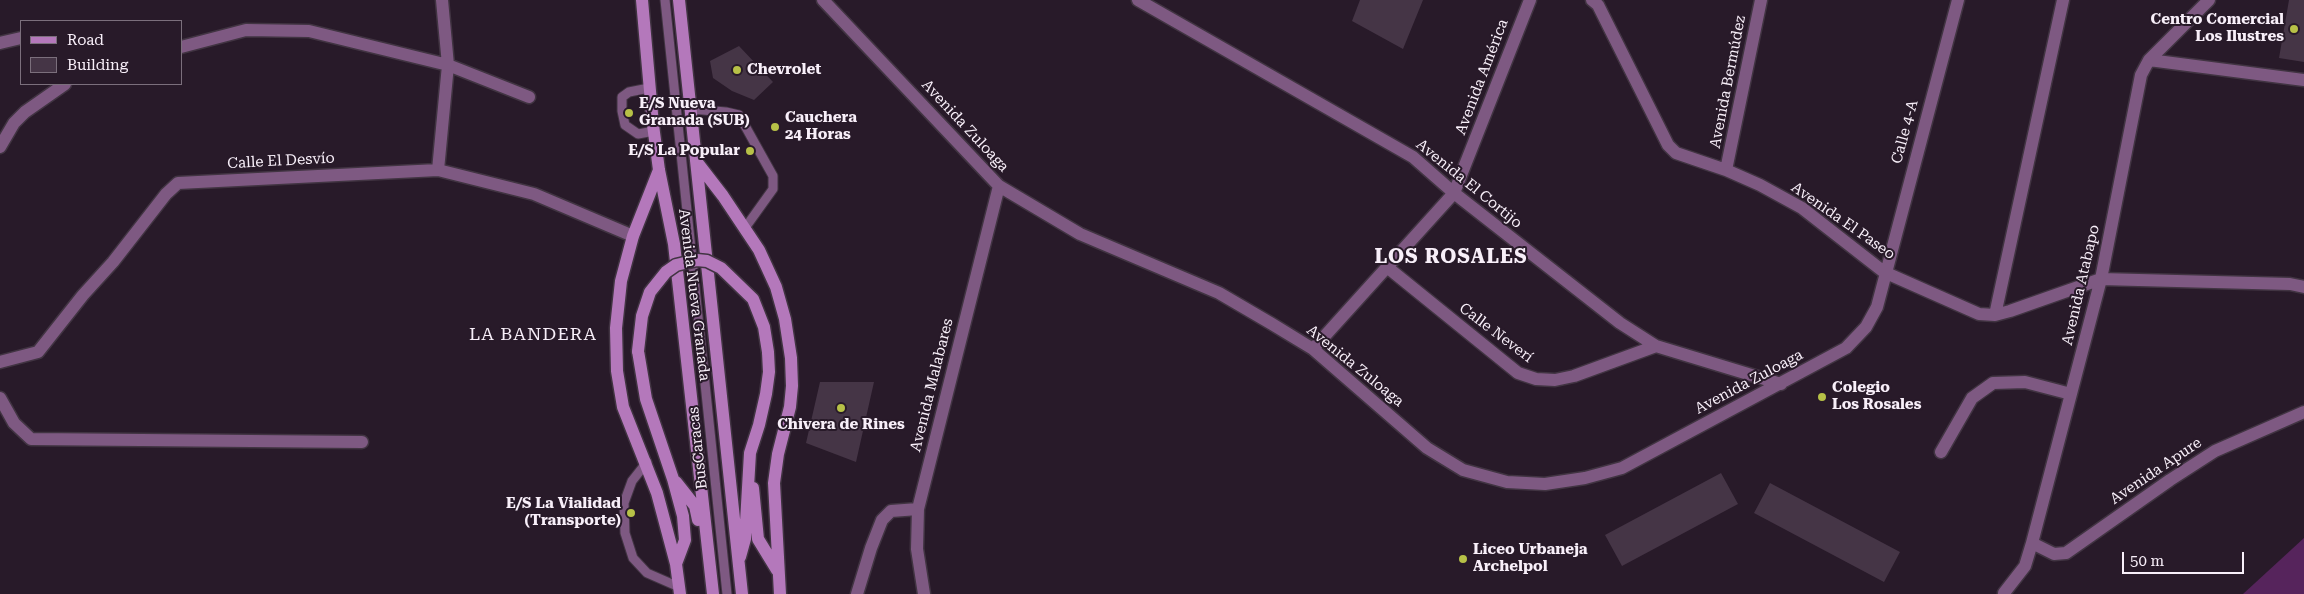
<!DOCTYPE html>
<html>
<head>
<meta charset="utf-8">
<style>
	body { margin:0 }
	#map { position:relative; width:2304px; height:594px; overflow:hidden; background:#281a29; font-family:"Roboto Serif",serif }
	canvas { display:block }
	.legend { position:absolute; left:20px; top:20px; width:162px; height:65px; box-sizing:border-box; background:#281a29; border:1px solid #7b6f7c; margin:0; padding:6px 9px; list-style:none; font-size:15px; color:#f8eff9 }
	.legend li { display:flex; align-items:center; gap:10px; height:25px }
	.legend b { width:25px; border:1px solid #7b6f7c }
	.scale { position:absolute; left:2122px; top:552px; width:122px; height:22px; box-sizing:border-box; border:2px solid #f8eff9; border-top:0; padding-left:6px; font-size:15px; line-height:18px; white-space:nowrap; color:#f8eff9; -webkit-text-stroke:4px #281a29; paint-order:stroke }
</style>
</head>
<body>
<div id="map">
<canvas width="2304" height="594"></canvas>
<ul class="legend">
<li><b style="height:6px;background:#b478bb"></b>Road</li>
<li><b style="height:14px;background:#453546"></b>Building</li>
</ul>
<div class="scale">50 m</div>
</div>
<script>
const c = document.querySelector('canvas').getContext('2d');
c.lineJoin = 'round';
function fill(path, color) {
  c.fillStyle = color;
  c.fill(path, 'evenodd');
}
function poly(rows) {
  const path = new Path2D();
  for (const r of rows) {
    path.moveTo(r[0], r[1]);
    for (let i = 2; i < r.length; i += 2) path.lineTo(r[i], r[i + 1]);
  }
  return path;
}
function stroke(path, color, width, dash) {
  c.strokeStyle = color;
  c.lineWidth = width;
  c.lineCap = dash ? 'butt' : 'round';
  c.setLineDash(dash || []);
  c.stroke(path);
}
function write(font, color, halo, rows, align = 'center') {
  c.font = font + ' "Roboto Serif",serif';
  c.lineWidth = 4;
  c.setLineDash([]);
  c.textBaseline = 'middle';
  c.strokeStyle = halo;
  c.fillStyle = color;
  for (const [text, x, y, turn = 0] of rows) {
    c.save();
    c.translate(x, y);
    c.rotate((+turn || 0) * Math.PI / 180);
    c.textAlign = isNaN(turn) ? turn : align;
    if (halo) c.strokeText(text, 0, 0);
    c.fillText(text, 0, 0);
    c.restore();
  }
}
fill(poly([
	[2304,538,2304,594,2243,594]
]), '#56245c');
fill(poly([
	[1360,0,1423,0,1403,49,1352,21],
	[2289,0,2304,0,2304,62,2279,58],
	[739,46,773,82,754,100,732,91,713,78,710,61],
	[820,382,874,382,856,462,806,443],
	[1721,473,1738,504,1622,566,1605,535],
	[1770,483,1900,552,1884,582,1754,513]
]), '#453546');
const lane = poly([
	[665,0,727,594],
	[649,88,629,92,622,97,622,111,625,125,638,134,654,131],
	[691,109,726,112,739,115,773,176,773,189,745,228],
	[647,462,632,481,624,503,625,533,633,558,647,573,679,587]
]);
const street = poly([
	[823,0,999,186,1080,234,1219,293,1272,324,1313,349,1427,448,1463,470,1507,482,1545,484,1585,478,1622,468,1846,348,1866,327,1877,307,1958,0],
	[1138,0,1413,157,1454,193,1620,323,1656,346,1781,384],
	[1592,0,1598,5,1668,145,1676,153,1726,170,1760,185,1802,208,1884,272,1979,314,1995,315,2010,311,2101,279,2290,284,2304,287],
	[0,43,21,38],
	[181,47,246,30,309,31,448,65,529,97],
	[2149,60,2304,80],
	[0,147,14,123,25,112,65,84],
	[438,170,448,65,442,0],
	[1726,170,1761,0],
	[1387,267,1518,373,1536,379,1555,380,1574,376,1656,346],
	[1995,315,2063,0],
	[1313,349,1454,193,1530,0],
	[0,362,38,352,83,295,113,262,166,194,178,183,438,170,534,194,633,236],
	[0,398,14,423,31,439,362,442],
	[1941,452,1972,398,1993,383,2025,382,2071,394],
	[2032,543,2054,554,2066,553,2170,480,2215,451,2304,412],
	[2004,593,2025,566,2032,543,2101,279,2141,75,2149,60,2209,0],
	[857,594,871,548,882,520,891,511,918,509],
	[924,594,917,549,918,509,999,186]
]);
const secondary = poly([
	[642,0,653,125,659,170,674,244,713,594],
	[679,0,742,594],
	[696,161,723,196,759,250,776,287,785,319,791,358,792,386,790,407,778,454,774,483,780,594],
	[659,170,633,236,621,281,616,328,617,371,623,407,657,493,676,564,680,594],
	[638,351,646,399,673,479,683,516,685,540,676,564],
	[676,482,695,506,698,520],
	[753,488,758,539,777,570],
	[740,557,745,539,750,453,759,425,766,394,769,372,768,352]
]);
stroke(lane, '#413442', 11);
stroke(street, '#413442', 15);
stroke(secondary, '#413442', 15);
stroke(lane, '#7e5982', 9);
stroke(street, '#7e5982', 12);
stroke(secondary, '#b478bb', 12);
const secondaryBridge = poly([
	[638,351,642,316,650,292,666,272,676,265,697,260,707,261,721,268,753,299,764,327,768,352]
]);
stroke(secondaryBridge, '#413442', 15, []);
stroke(secondaryBridge, '#b478bb', 12);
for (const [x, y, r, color] of [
	[2294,29,5,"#b7c147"],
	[737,70,5,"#b7c147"],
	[629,113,5,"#b7c147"],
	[775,127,5,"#b7c147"],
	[750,151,5,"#b7c147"],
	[1822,397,5,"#b7c147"],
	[841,408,5,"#b7c147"],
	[631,513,5,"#b7c147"],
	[1463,559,5,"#b7c147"]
]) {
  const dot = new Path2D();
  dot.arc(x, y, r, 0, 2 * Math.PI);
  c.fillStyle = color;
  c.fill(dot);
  stroke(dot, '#281a29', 2);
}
write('bold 15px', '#f8eff9', '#281a29', [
	["Centro Comercial",2284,20,"right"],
	["Los Ilustres",2284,37,"right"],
	["Chevrolet",747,70],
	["E/S Nueva",639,104],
	["Granada (SUB)",639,121],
	["Cauchera",785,118],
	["24 Horas",785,135],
	["E/S La Popular",740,151,"right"],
	["Colegio",1832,388],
	["Los Rosales",1832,405],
	["Chivera de Rines",841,425,"center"],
	["E/S La Vialidad",621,504,"right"],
	["(Transporte)",621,521,"right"],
	["Liceo Urbaneja",1473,550],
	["Archelpol",1473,567]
], 'left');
write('15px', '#f8eff9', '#281a29', [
	["Avenida América",1482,77,-69],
	["Avenida Bermúdez",1728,82,-79],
	["Avenida Zuloaga",965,126,47],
	["Calle 4-A",1905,132,-75],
	["Calle El Desvío",281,161,-3],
	["Avenida El Cortijo",1469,184,39],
	["Avenida El Paseo",1843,221,35],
	["Avenida Atabapo",2081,285,-77],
	["Avenida Nueva Granada",694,295,83],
	["Calle Neverí",1496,333,37],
	["Avenida Zuloaga",1355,366,39],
	["Avenida Zuloaga",1749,382,-28],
	["Avenida Malabares",932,385,-76],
	["BusCaracas",698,448,-96],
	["Avenida Apure",2156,471,-34]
]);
c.letterSpacing = '1px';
write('18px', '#f8eff9', '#281a29', [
	["LA BANDERA",533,335]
]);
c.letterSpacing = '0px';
c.letterSpacing = '1px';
write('bold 20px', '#f8eff9', '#281a29', [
	["LOS ROSALES",1451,257]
]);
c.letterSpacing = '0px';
</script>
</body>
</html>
